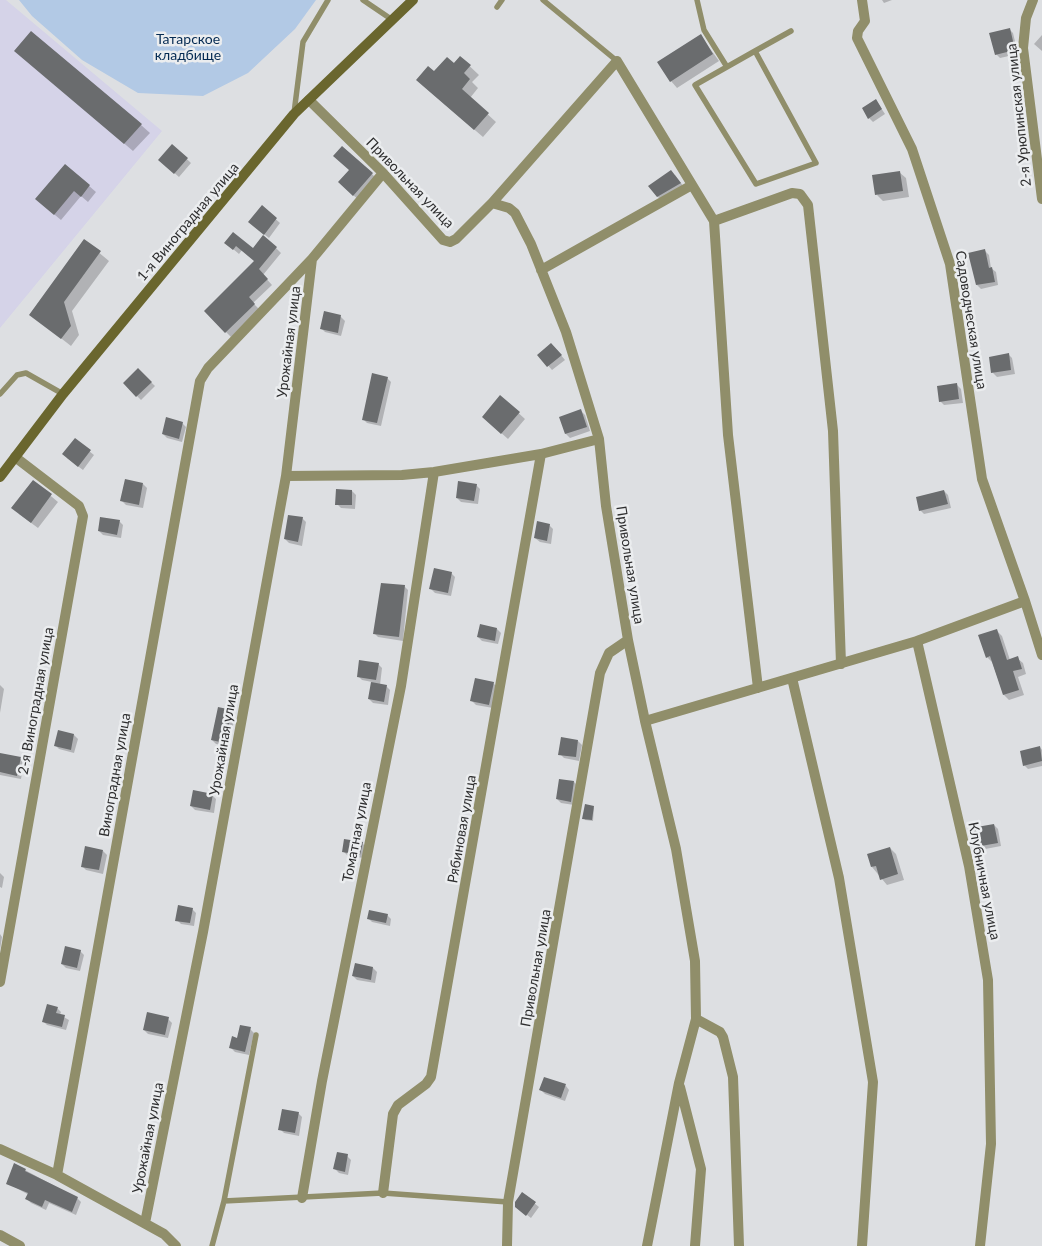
<!DOCTYPE html>
<html>
<head>
<meta charset="utf-8">
<style>
	body { margin:0 }
	canvas { display:block; background:#dddfe2 }
</style>
</head>
<body>
<canvas width="1042" height="1246"></canvas>
<script>
const c = document.querySelector('canvas').getContext('2d');
c.lineJoin = 'round';
function fill(path, color) {
  c.fillStyle = color;
  c.fill(path, 'evenodd');
}
function poly(rows) {
  const path = new Path2D();
  for (const r of rows) {
    path.moveTo(r[0], r[1]);
    for (let i = 2; i < r.length; i += 2) path.lineTo(r[i], r[i + 1]);
  }
  return path;
}
function stroke(path, color, width, dash) {
  c.strokeStyle = color;
  c.lineWidth = width;
  c.lineCap = dash ? 'butt' : 'round';
  c.setLineDash(dash || []);
  c.stroke(path);
}
function write(font, color, halo, rows, align = 'center') {
  c.font = font + ' Lato,sans-serif';
  c.lineWidth = 5;
  c.setLineDash([]);
  c.textBaseline = 'middle';
  c.strokeStyle = halo;
  c.fillStyle = color;
  for (const [text, x, y, turn = 0] of rows) {
    c.save();
    c.translate(x, y);
    c.rotate((+turn || 0) * Math.PI / 180);
    c.textAlign = isNaN(turn) ? turn : align;
    if (halo) c.strokeText(text, 0, 0);
    c.fillText(text, 0, 0);
    c.restore();
  }
}
fill(poly([
	[0,0,6,0,162,131,0,328]
]), '#d5d3e8');
fill(poly([
	[19,0,316,0,295,29,248,73,203,96,138,93,82,60,32,16]
]), '#b2c9e5');
fill(poly([
	[882,0,892,0,884,3],
	[1009,29,1013,33,1018,54,1000,58,996,54],
	[700,35,719,61,677,88,671,81],
	[1042,35,1042,51,1034,44],
	[460,57,479,75,472,82,478,88,470,98,496,122,483,137,427,89],
	[25,59,141,125,150,133,133,151],
	[879,105,885,114,873,122,869,118],
	[173,146,191,163,179,177,164,164],
	[65,165,96,192,88,202,81,196,61,220,43,205],
	[899,172,906,178,909,197,883,201,877,195],
	[372,174,378,180,360,201,346,189],
	[675,175,684,187,661,200,657,196],
	[262,207,280,223,269,238,254,226],
	[85,241,109,261,72,311,79,335,71,346,30,314],
	[226,243,253,249,276,248,281,253,263,275,272,285,253,303,260,310,231,337,205,311,256,261,242,250,239,254],
	[985,251,989,255,991,268,996,272,998,285,981,289,977,285],
	[325,313,341,317,345,321,341,336,325,332,321,328],
	[555,348,565,360,552,370,539,355],
	[1008,354,1012,358,1015,374,997,377,993,373],
	[138,370,155,386,141,400,124,383],
	[387,378,391,382,381,426,367,423,363,419],
	[957,385,961,389,963,403,944,405,940,401],
	[501,397,525,419,508,439,490,423],
	[581,411,585,415,590,431,570,438,566,434,561,417],
	[182,423,186,427,182,442,167,438,163,434],
	[75,440,94,455,83,470,67,458],
	[33,481,58,502,38,528,19,514],
	[143,484,147,488,143,508,126,505,122,501],
	[476,485,480,489,478,504,461,502,457,498],
	[352,491,356,495,355,509,341,508,337,504],
	[944,491,948,495,951,508,924,514,920,510],
	[302,518,306,522,302,546,289,543,285,539],
	[119,521,123,525,121,538,103,535,99,531],
	[549,525,553,529,551,544,540,542,535,538],
	[451,573,455,577,451,596,435,593,431,589],
	[404,586,408,590,403,641,378,637,374,633],
	[497,629,501,633,498,644,482,641,478,637],
	[996,630,1002,636,1010,660,1017,658,1023,663,1026,674,1018,677,1024,695,1009,700,1004,695,992,662,987,657],
	[378,664,382,668,380,685,386,686,390,690,388,705,373,703,369,699,372,682,362,680,358,676],
	[493,683,497,687,493,708,476,705,472,701],
	[0,685,4,689,0,713],
	[231,711,235,715,229,746,216,744,212,740],
	[74,735,78,739,74,753,59,749,55,745],
	[578,741,582,745,579,761,564,758,560,754],
	[1040,747,1042,750,1042,766,1028,769,1024,765],
	[0,754,20,758,24,762,21,779,0,775],
	[574,782,578,786,574,805,561,803,557,799],
	[212,795,216,799,214,813,195,810,191,806],
	[594,807,593,821,585,820,584,818],
	[994,825,998,829,1001,846,980,850,976,846],
	[362,843,366,847,364,858,348,856,344,852],
	[890,848,896,854,904,880,887,885,872,867],
	[103,851,107,855,103,874,86,870,82,866],
	[0,873,4,877,2,888,0,887],
	[192,909,196,913,194,926,181,924,177,920],
	[387,915,391,919,390,926,372,922,368,918],
	[0,934,2,937,0,950],
	[80,951,84,955,80,971,66,968,62,964],
	[356,965,373,968,377,972,375,983,357,980,353,976],
	[57,1008,61,1012,60,1015,69,1020,66,1030,47,1025,43,1021],
	[168,1019,172,1023,168,1038,148,1034,144,1030],
	[250,1029,254,1033,249,1055,235,1052,231,1048],
	[545,1078,566,1086,569,1090,565,1101,545,1094,541,1090],
	[298,1113,302,1117,299,1136,284,1133,280,1129],
	[347,1156,351,1160,348,1175,339,1173,335,1169],
	[25,1170,77,1198,81,1202,76,1215,49,1203,46,1210,31,1203,27,1199,29,1195,7,1183],
	[523,1194,539,1207,531,1218,518,1208]
]), '#0003');
fill(poly([
	[1010,28,1015,50,995,55,989,33],
	[31,31,142,124,124,144,14,51],
	[701,34,713,54,670,82,657,62],
	[460,56,471,65,464,73,470,79,462,89,489,113,474,130,416,80,428,66,434,71,447,57,454,63],
	[876,99,882,109,868,119,862,108],
	[172,144,188,158,174,174,158,160],
	[342,146,373,173,353,196,338,182,349,170,333,156],
	[65,164,90,185,81,197,74,191,54,215,35,199],
	[671,170,681,183,657,197,648,186],
	[900,171,903,191,875,195,872,175],
	[262,205,277,218,264,235,248,222],
	[233,232,253,248,263,235,277,247,259,269,268,279,249,297,255,304,225,333,204,311,254,261,236,246,233,250,224,243],
	[84,239,101,251,64,302,71,326,61,339,29,315],
	[985,249,989,268,992,267,995,282,976,285,968,253],
	[324,311,341,315,338,333,320,329],
	[551,343,562,355,547,367,537,355],
	[1009,353,1011,370,991,373,989,357],
	[138,368,152,382,136,397,123,383],
	[372,373,388,377,377,423,362,420],
	[957,383,959,399,939,402,937,386],
	[500,395,520,412,501,434,482,417],
	[581,409,587,427,565,434,559,417],
	[166,417,183,422,179,439,162,434],
	[75,438,91,450,78,467,62,454],
	[125,479,143,483,139,505,120,501],
	[33,480,52,494,31,523,11,508],
	[458,481,477,484,474,501,456,498],
	[336,489,352,490,352,505,335,505],
	[944,490,948,504,919,511,916,497],
	[288,515,303,517,298,542,284,539],
	[100,517,120,520,117,535,98,531],
	[537,521,550,524,547,541,534,538],
	[434,568,452,572,448,593,429,589],
	[381,583,405,585,399,637,373,634],
	[480,624,497,628,495,641,477,637],
	[997,629,1007,660,1018,656,1022,669,1013,671,1019,690,1003,695,990,656,986,658,978,635],
	[359,660,379,663,376,680,357,677],
	[475,678,494,682,489,705,470,701],
	[371,682,387,685,384,702,368,699],
	[218,707,232,710,225,743,211,740],
	[58,730,74,734,71,750,54,746],
	[561,737,578,740,576,757,558,755],
	[1040,746,1042,761,1023,766,1020,751],
	[0,753,21,757,17,776,0,772],
	[559,779,574,781,571,802,556,799],
	[193,790,213,794,210,810,190,806],
	[585,804,594,806,592,820,582,819],
	[994,824,998,843,975,847,971,828],
	[344,839,363,842,360,855,342,852],
	[85,846,103,850,99,870,81,867],
	[890,847,898,874,880,880,876,866,871,867,867,854],
	[178,905,193,908,190,923,175,921],
	[369,910,388,914,386,923,367,919],
	[65,946,81,950,77,968,61,964],
	[355,963,373,967,371,980,352,976],
	[47,1004,58,1007,56,1013,65,1015,62,1027,42,1022],
	[147,1012,169,1017,165,1035,143,1030],
	[240,1025,251,1027,245,1052,229,1048,232,1036,237,1038],
	[544,1077,566,1084,561,1098,539,1090],
	[282,1109,299,1112,295,1133,278,1130],
	[337,1152,348,1154,345,1172,333,1169],
	[14,1163,26,1169,25,1171,78,1197,72,1212,45,1200,42,1207,25,1199,28,1193,6,1184],
	[522,1192,536,1202,526,1216,515,1207,515,1202]
]), '#6a6c6e');
stroke(poly([
	[363,0,391,19],
	[543,0,617,61],
	[697,0,704,30,727,67],
	[497,7,502,0],
	[755,51,816,163,756,184,695,85,755,51,791,31],
	[294,113,303,42,328,0],
	[0,394,17,375,26,373,63,394],
	[224,1201,256,1035],
	[212,1246,224,1201,383,1193,508,1202]
]), '#908e6a', 5.5);
stroke(poly([
	[862,0,865,21,858,31,857,38,912,149,950,264,982,479,1025,601,1042,655],
	[1033,0,1026,18,1023,48,1042,199],
	[309,100,383,173,443,240,450,242,456,239,492,203,509,208,515,213,531,244,566,332,599,439,606,506,628,640,609,653,600,673,508,1202,507,1246],
	[492,203,617,61,714,221,728,435,758,688],
	[714,221,792,193,800,194,808,205,833,431,841,664],
	[541,270,692,185],
	[286,476,402,475,434,472,541,454,599,439],
	[628,640,645,721,676,849,695,961,696,1019,679,1083,647,1246],
	[792,678,839,878,873,1082,862,1246],
	[645,721,917,641],
	[0,982,83,516,79,506,15,457],
	[696,1019,720,1032,723,1037,733,1077,739,1246],
	[680,1087,701,1169,695,1246],
	[0,1149,57,1175,164,1234,176,1246],
	[57,1175,200,381,208,368,312,259,383,173],
	[383,1193,393,1114,398,1105,426,1084,431,1077,541,454],
	[302,1198,322,1081,401,686,434,472],
	[145,1223,203,932,286,476,312,259],
	[0,1235,20,1246],
	[980,1246,991,1144,988,980,969,866,917,641,1025,601]
]), '#908e6a', 10);
stroke(poly([
	[0,477,63,394,294,114,413,0]
]), '#6a662e', 10);
write('14px', '#052b53', '#ebedef', [
	["Татарское",188,39],
	["кладбище",188,55]
]);
write('14px', '#2e2e2f', '#ebedef', [
	["2-я Урюпинская улица",1019,115,-96],
	["Привольная улица",410,183,46],
	["1-я Виноградная улица",188,222,-50],
	["Садоводческая улица",971,320,81],
	["Урожайная улица",289,342,-83],
	["Привольная улица",630,565,81],
	["2-я Виноградная улица",36,701,-80],
	["Урожайная улица",224,740,-80],
	["Виноградная улица",115,775,-80],
	["Рябиновая улица",462,829,-80],
	["Томатная улица",357,832,-79],
	["Клубничная улица",984,881,79],
	["Привольная улица",536,968,-80],
	["Урожайная улица",148,1138,-79]
]);
</script>
</body>
</html>
